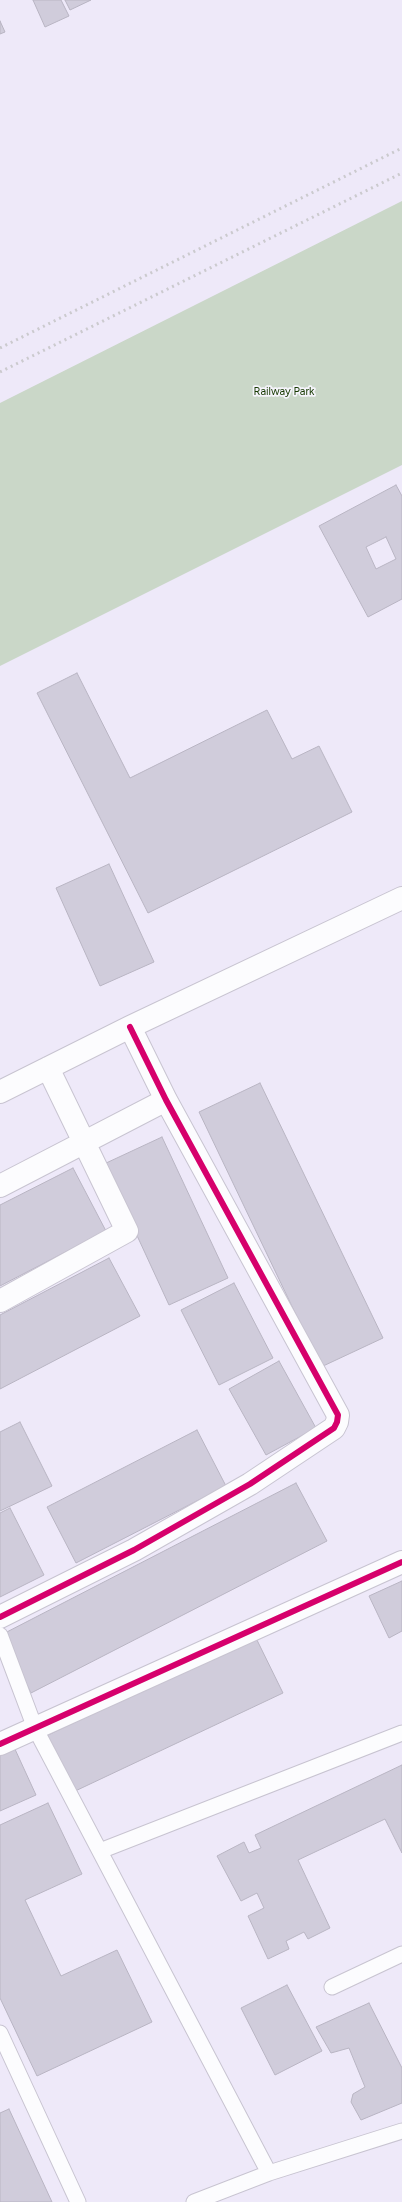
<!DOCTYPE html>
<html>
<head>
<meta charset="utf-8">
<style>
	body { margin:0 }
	canvas { display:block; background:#eee9f9 }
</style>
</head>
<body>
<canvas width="402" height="2202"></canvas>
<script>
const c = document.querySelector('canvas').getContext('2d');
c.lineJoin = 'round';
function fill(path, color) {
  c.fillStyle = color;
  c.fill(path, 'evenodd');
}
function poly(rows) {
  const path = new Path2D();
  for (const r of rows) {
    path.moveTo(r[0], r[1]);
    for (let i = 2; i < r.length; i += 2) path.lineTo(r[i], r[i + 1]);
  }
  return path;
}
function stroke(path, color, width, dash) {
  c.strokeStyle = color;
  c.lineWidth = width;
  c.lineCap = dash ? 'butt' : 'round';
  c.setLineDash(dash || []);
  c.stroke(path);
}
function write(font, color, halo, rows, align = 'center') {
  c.font = font + ' Figtree,sans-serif';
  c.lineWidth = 3.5;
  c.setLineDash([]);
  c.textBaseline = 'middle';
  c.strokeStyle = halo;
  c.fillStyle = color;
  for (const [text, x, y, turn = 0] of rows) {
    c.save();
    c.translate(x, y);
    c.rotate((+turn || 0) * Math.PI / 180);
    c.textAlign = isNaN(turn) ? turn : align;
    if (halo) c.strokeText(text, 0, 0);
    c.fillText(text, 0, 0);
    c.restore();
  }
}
fill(poly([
	[402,201,402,465,0,666,0,403]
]), '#cad7c8');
const building = poly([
	[33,0,61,0,69,16,45,27,33,0],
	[65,0,91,0,70,10,65,0],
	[0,21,5,32,0,34,0,21],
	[396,485,402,496,402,599,368,617,319,526,396,485],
	[386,537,396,559,376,569,366,547,386,537],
	[77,673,130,778,267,710,292,759,319,746,352,812,148,913,37,693,77,673],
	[109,864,154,962,100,986,56,888,109,864],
	[260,1083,383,1338,321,1367,199,1112,260,1083],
	[162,1137,228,1278,169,1305,104,1164,162,1137],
	[73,1168,106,1231,0,1286,0,1205,73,1168],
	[109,1258,140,1316,0,1389,0,1315,109,1258],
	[234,1283,273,1358,219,1385,181,1310,234,1283],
	[279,1361,316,1428,266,1455,229,1389,279,1361],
	[20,1422,52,1486,0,1511,0,1432,20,1422],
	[197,1430,226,1486,76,1563,47,1507,197,1430],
	[296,1483,327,1541,31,1693,1,1635,296,1483],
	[10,1508,44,1575,0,1597,0,1513,10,1508],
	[402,1581,402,1631,389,1638,369,1596,402,1581],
	[255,1636,283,1693,71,1793,44,1737,255,1636],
	[14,1747,36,1795,0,1811,0,1753,14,1747],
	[402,1765,402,1853,385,1819,298,1860,330,1928,308,1939,304,1932,286,1941,289,1949,268,1959,248,1916,264,1908,257,1893,241,1901,217,1856,244,1842,249,1853,261,1848,255,1835,402,1765],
	[48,1803,82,1874,25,1900,61,1976,117,1950,152,2022,37,2076,0,1998,0,1825,48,1803],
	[287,1985,322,2051,275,2075,241,2008,287,1985],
	[369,2003,402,2068,402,2103,361,2120,351,2102,353,2094,365,2087,349,2048,331,2053,316,2027,369,2003],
	[9,2109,52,2202,0,2202,0,2113,9,2109]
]);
fill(building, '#d0ccdb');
stroke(building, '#b9b5c3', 1);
const service = poly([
	[0,1635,35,1728,269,2173],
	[100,1851,402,1733],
	[332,1987,402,1954],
	[0,2033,78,2202],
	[194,2202,269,2173,402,2131]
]);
const minor = poly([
	[0,1092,130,1027,402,898],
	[0,1186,166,1100],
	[0,1301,127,1231,48,1068],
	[0,1617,134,1550,250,1484,334,1428,337,1422,338,1415,166,1100,130,1027],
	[0,1744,402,1562]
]);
stroke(service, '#c8c4d1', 17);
stroke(minor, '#c8c4d1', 24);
stroke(service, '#fcfcfe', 15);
stroke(minor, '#fcfcfe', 22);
stroke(poly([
	[0,348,402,148],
	[0,372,402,173]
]), '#cbcace', 3, [2, 4]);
stroke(poly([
	[0,1617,134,1550,250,1484,334,1428,337,1422,338,1415,166,1100,130,1027],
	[0,1744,402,1562]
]), '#d6006c', 6);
write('11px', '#163900', '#f5f4fb', [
	["Railway Park",284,392]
]);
</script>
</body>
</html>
